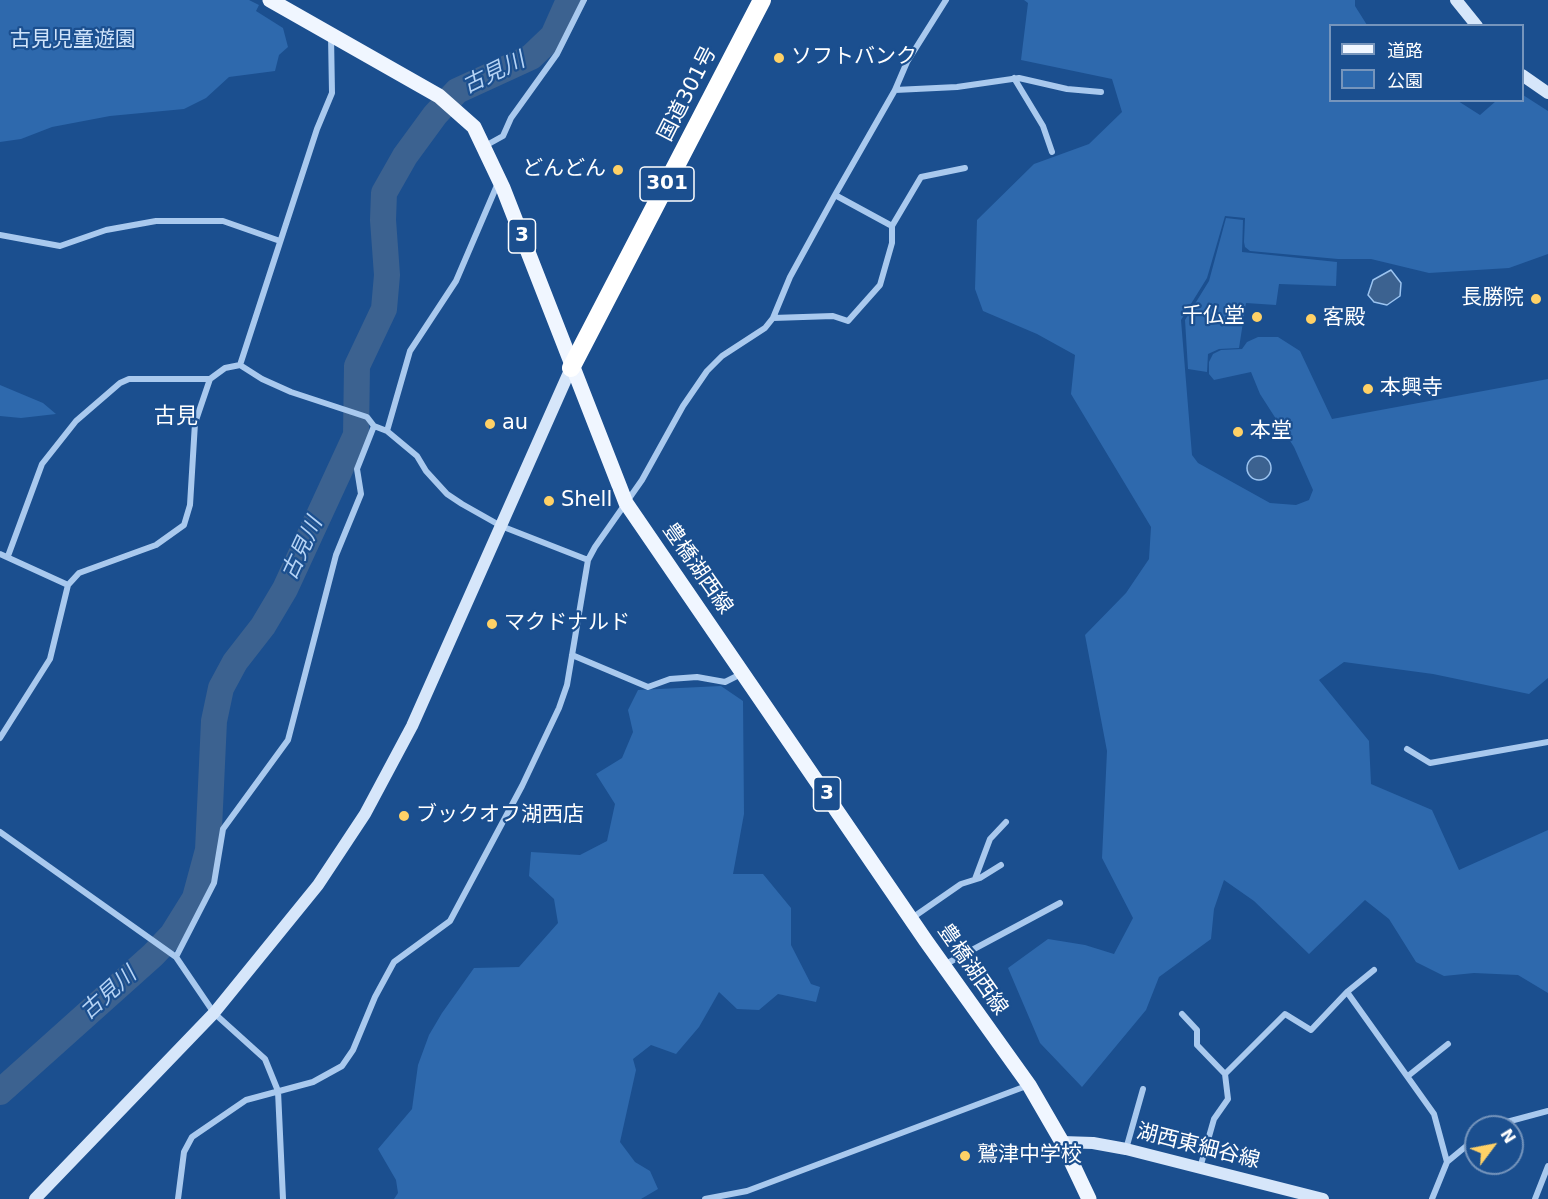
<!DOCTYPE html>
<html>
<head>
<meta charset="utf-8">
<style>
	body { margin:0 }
	#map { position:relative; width:1548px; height:1199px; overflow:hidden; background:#1b4f8f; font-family:"DejaVu Sans","Noto Sans JP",sans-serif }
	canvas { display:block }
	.legend { position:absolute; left:1329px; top:24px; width:195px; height:78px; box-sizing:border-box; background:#1b4f8f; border:2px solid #7695bc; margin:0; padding:8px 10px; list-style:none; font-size:18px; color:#fff }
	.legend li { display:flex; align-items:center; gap:12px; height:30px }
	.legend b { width:30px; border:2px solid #7695bc }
	.north { position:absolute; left:1464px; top:1115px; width:60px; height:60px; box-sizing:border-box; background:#1b4f8f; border:2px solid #7695bc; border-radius:50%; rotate:58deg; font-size:16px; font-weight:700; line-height:24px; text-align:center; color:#fff }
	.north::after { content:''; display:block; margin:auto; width:21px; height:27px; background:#ffd166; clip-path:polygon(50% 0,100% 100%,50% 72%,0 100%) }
</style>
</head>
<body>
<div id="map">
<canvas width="1548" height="1199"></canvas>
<ul class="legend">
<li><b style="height:8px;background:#f0f6ff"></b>道路</li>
<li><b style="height:16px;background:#2e69ad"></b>公園</li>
</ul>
<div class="north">N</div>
</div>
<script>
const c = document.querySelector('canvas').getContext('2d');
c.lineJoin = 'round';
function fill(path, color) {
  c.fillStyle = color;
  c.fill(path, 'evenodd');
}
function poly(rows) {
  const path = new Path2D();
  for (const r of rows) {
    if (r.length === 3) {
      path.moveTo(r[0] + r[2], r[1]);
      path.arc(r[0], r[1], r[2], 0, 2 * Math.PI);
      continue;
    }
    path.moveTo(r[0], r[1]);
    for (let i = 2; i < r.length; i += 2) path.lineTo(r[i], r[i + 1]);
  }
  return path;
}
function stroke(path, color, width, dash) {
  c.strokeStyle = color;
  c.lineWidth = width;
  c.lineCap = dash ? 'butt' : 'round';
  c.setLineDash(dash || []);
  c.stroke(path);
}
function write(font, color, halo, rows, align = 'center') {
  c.font = font + ' "DejaVu Sans","Noto Sans JP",sans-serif';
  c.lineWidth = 4.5;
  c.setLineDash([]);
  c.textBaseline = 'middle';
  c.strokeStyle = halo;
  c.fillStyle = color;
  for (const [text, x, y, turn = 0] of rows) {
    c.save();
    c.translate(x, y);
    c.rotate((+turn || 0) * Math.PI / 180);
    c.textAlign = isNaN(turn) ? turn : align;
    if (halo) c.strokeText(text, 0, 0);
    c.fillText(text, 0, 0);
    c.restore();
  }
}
fill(poly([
	[0,0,249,0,259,5,256,11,283,28,288,47,279,55,275,71,229,77,206,98,184,109,110,116,52,127,21,139,0,142],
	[1024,0,1355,0,1355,6,1367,25,1330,26,1330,100,1458,101,1480,115,1496,101,1522,100,1523,95,1548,111,1548,254,1509,268,1429,273,1371,259,1338,259,1250,251,1245,247,1244,242,1245,218,1225,216,1207,278,1181,320,1192,455,1198,463,1270,503,1296,505,1309,500,1313,490,1294,447,1260,394,1251,372,1214,380,1209,374,1209,362,1213,354,1221,350,1242,349,1247,342,1258,337,1278,337,1300,351,1332,419,1548,379,1548,678,1529,694,1433,674,1344,662,1319,680,1369,741,1371,784,1432,810,1459,870,1548,830,1548,993,1518,975,1474,973,1444,976,1416,962,1389,919,1365,900,1309,954,1254,901,1224,880,1214,909,1211,939,1159,977,1146,1010,1082,1087,1040,1043,1008,968,1048,939,1085,945,1114,954,1133,918,1102,858,1107,751,1085,635,1126,593,1149,559,1151,527,1071,394,1075,355,1037,334,983,311,975,289,977,220,1034,164,1089,144,1122,112,1112,79,1021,60,1028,3],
	[1226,218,1243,220,1242,252,1337,262,1336,286,1279,284,1276,305,1246,303,1239,348,1219,349,1208,354,1207,372,1188,369,1185,320,1209,281],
	[0,385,43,403,56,414,21,418,0,416],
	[721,686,743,701,744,814,733,874,763,874,791,908,791,945,811,984,820,987,816,1002,778,994,759,1010,737,1009,719,992,699,1027,676,1054,651,1045,633,1059,636,1070,620,1142,635,1162,650,1171,658,1189,641,1199,394,1199,398,1193,396,1180,378,1149,412,1109,418,1065,429,1035,442,1013,474,968,519,967,558,923,554,899,529,876,531,852,580,855,607,841,615,804,596,774,622,758,633,732,628,710,638,690]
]), '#2e69ad');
const water = poly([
	[1391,270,1401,283,1400,296,1387,305,1374,302,1368,295,1373,280,1391,270],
	[1259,468,12]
]);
fill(water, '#3c6290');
stroke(water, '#9cc4f0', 1.5);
stroke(poly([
	[0,1092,153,955,172,935,195,898,208,850,214,721,221,688,235,662,263,626,285,589,356,435,357,366,384,309,387,275,383,220,384,193,405,156,435,115,457,91,531,57,553,36,569,0]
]), '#3c6290', 26);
stroke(poly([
	[1014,78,1043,126,1052,152],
	[895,90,957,87,1019,78,1067,89,1101,92],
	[485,146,503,136,511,118,557,54,584,0],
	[835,195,892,226],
	[0,235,60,246,106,230,156,221,223,221,280,241],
	[773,318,833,316,848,321,880,285,892,243,892,226,921,177,965,168],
	[240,365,317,129,332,93,331,36],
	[387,431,410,351,456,281,498,183],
	[0,554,68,585],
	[8,556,42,464,76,421,120,383,129,379,210,379],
	[572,655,648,687,670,679,697,677,725,682,741,674],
	[0,738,50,659,68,585,79,573,156,545,184,525,190,505,195,423,210,379,225,368,240,365,262,379,291,392,367,417,374,426,387,431,417,456,426,471,447,494,462,504,501,526,588,560],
	[1407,749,1430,763,1548,742],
	[0,832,176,957,214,1013,265,1059,278,1091,283,1199],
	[975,879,990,839,1006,822],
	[912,918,961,884,980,878,1001,865],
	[176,957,214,883,223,829,288,740,336,555,361,494,357,469,374,426],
	[944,965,1060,903],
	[1347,992,1374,970],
	[1182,1014,1197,1030,1197,1045,1225,1074],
	[1408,1076,1448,1044],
	[1488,1127,1548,1111],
	[1126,1149,1143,1089],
	[1200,1168,1214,1119,1228,1099,1225,1074,1285,1014,1311,1030,1347,992,1434,1114,1447,1162],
	[178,1199,184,1152,192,1137,246,1100,313,1082,342,1066,353,1050,375,997,394,962,450,921,522,786,559,708,567,685,588,560,595,547,642,480,683,406,707,371,722,356,765,328,773,318,790,277,835,195,895,90,907,62,946,0],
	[705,1199,747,1191,1029,1085],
	[1432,1199,1447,1162,1476,1138],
	[1535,1199,1548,1166]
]), '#a9c9ee', 6);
stroke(poly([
	[1456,0,1477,26],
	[1522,75,1548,93],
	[1062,1142,1093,1143,1126,1149,1323,1199],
	[35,1199,214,1013,318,885,365,814,412,726,571,368]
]), '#d6e6fa', 12);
stroke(poly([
	[270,0,439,96,474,127,503,188,626,503,926,941,1029,1085,1062,1142,1089,1199]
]), '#f0f6ff', 15);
stroke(poly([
	[571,368,762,0]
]), '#fff', 18);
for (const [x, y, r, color] of [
	[779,58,6,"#ffd166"],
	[618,170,6,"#ffd166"],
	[1536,299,6,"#ffd166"],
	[1257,317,6,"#ffd166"],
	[1311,319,6,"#ffd166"],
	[1368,389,6,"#ffd166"],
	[490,424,6,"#ffd166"],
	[1238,432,6,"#ffd166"],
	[549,501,6,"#ffd166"],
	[492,624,6,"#ffd166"],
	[404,816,6,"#ffd166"],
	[965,1156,6,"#ffd166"]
]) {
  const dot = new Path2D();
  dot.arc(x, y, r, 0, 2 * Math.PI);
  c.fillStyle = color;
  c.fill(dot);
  stroke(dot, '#1b4f8f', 2);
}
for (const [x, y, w] of [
	[667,184,54],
	[522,236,27],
	[827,794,27]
]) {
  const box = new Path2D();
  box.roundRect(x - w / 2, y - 17, w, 34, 4.5);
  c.fillStyle = '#1b4f8f';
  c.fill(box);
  stroke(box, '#fff', 1.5);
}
write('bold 20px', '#fff', null, [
	["301",667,184],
	["3",522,236],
	["3",827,794]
]);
write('21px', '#cfe3fa', '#1b4f8f', [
	["古見児童遊園",73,41]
]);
write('21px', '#fff', '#1b4f8f', [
	["ソフトバンク",791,58],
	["どんどん",606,170,"right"],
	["長勝院",1524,299,"right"],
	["千仏堂",1245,317,"right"],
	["客殿",1323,319],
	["本興寺",1380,389],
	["au",502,424],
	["本堂",1250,432],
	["Shell",561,501],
	["マクドナルド",504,624],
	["ブックオフ湖西店",416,816],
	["鷲津中学校",977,1156]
], 'left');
write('21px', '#fff', '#1b4f8f', [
	["国道301号",688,94,-63],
	["豊橋湖西線",697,569,55],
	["豊橋湖西線",972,970,55],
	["湖西東細谷線",1198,1147,14]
]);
write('italic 22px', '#b5d3f5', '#1b4f8f', [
	["古見川",494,74,-26],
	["古見川",303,549,-65],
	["古見川",109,994,-42]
]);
write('22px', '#fff', '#1b4f8f', [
	["古見",176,417]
]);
</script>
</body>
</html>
